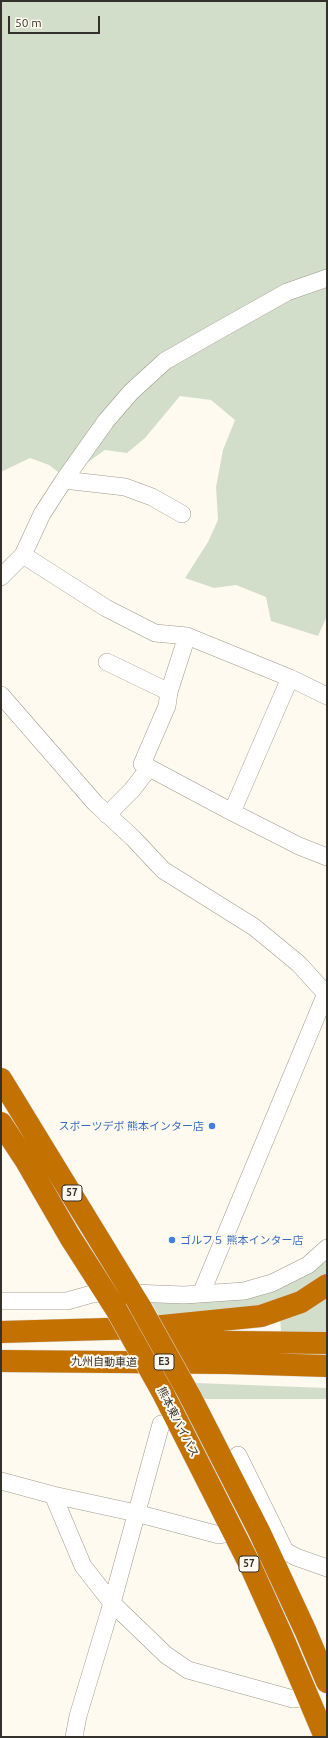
<!DOCTYPE html>
<html>
<head>
<meta charset="utf-8">
<style>
	body { margin:0 }
	#map { position:relative; width:328px; height:1738px; overflow:hidden; background:#fffaef; font-family:Ubuntu,sans-serif }
	canvas { display:block }
	.frame { position:absolute; inset:0; border:2px solid #34312c; pointer-events:none }
	.scale { position:absolute; left:8px; top:16px; width:92px; height:18px; box-sizing:border-box; border:2px solid #34312c; border-top:0; padding-left:5px; font-size:12px; line-height:14px; white-space:nowrap; color:#34312c; -webkit-text-stroke:3px #fffaef; paint-order:stroke }
</style>
</head>
<body>
<div id="map">
<canvas width="328" height="1738"></canvas>
<div class="frame"></div>
<div class="scale">50 m</div>
</div>
<script>
const c = document.querySelector('canvas').getContext('2d');
c.lineJoin = 'round';
function fill(path, color) {
  c.fillStyle = color;
  c.fill(path, 'evenodd');
}
function poly(rows) {
  const path = new Path2D();
  for (const r of rows) {
    path.moveTo(r[0], r[1]);
    for (let i = 2; i < r.length; i += 2) path.lineTo(r[i], r[i + 1]);
  }
  return path;
}
function stroke(path, color, width, dash) {
  c.strokeStyle = color;
  c.lineWidth = width;
  c.lineCap = dash ? 'butt' : 'round';
  c.setLineDash(dash || []);
  c.stroke(path);
}
function write(font, color, halo, rows, align = 'center') {
  c.font = font + ' Ubuntu,"Noto Sans JP",sans-serif';
  c.lineWidth = 4;
  c.setLineDash([]);
  c.textBaseline = 'middle';
  c.strokeStyle = halo;
  c.fillStyle = color;
  for (const [text, x, y, turn = 0] of rows) {
    c.save();
    c.translate(x, y);
    c.rotate((+turn || 0) * Math.PI / 180);
    c.textAlign = isNaN(turn) ? turn : align;
    if (halo) c.strokeText(text, 0, 0);
    c.fillText(text, 0, 0);
    c.restore();
  }
}
fill(poly([
	[1,1,327,1,327,616,318,636,271,621,266,597,236,585,214,588,185,578,208,542,218,520,216,487,223,450,235,420,211,400,180,396,145,438,127,453,105,450,66,478,49,465,30,458,1,472],
	[327,1257,327,1278,266,1307,159,1316,150,1300,205,1300],
	[327,1294,327,1333,281,1331,280,1318],
	[196,1383,327,1388,327,1399,204,1399]
]), '#d3deca');
const minor = poly([
	[64,480,125,487,152,497,182,514],
	[23,555,106,608,155,633,187,636,290,678,327,696],
	[1,577,23,555,42,514,64,480,106,421,131,392,165,361,214,333,287,292,327,278],
	[187,636,169,692,167,706,142,764,232,812],
	[107,662,169,692],
	[290,678,232,812,299,846,327,857],
	[1,695,95,803,133,838,163,870,254,927,299,964,327,995],
	[107,815,132,790,149,768],
	[201,1294,327,991],
	[1,1301,67,1301,92,1294,133,1293,184,1295,244,1291,272,1283,308,1265,327,1248],
	[238,1455,272,1524,259,1531],
	[1,1481,53,1495,136,1513,219,1535,234,1532],
	[53,1495,83,1566,112,1603,166,1655,188,1670,293,1699,308,1697],
	[272,1524,285,1551,296,1557,327,1568],
	[74,1737,78,1716,112,1603,161,1424]
]);
const highway = poly([
	[1,1079,141,1308],
	[1,1123,26,1161,70,1237,116,1309],
	[1,1332,142,1328,261,1316,301,1302,327,1285],
	[142,1341,327,1343],
	[1,1361,227,1363,327,1366],
	[164,1395,250,1565,282,1636,325,1737],
	[190,1396,259,1531,306,1632,327,1682]
]);
stroke(minor, '#a09a8d', 18);
stroke(highway, '#dadad9', 23);
stroke(minor, '#fff', 17);
stroke(highway, '#c37100', 22);
const highwayBridge = poly([
	[141,1308,190,1396],
	[116,1309,164,1395]
]);
stroke(highwayBridge, '#dadad9', 23, []);
stroke(highwayBridge, '#c37100', 22);
for (const [x, y, r, color] of [
	[212,1126,4,"#3f7fe0"],
	[172,1240,4,"#3f7fe0"]
]) {
  const dot = new Path2D();
  dot.arc(x, y, r, 0, 2 * Math.PI);
  c.fillStyle = color;
  c.fill(dot);
  stroke(dot, '#fffaef', 1.5);
}
for (const [x, y, w] of [
	[72,1193,20],
	[164,1362,20],
	[249,1564,20]
]) {
  const box = new Path2D();
  box.roundRect(x - w / 2, y - 8, w, 16, 3);
  c.fillStyle = '#fffaef';
  c.fill(box);
  stroke(box, '#34312c', 1);
}
write('bold 10px', '#34312c', null, [
	["57",72,1193],
	["E3",164,1362],
	["57",249,1564]
]);
write('11px', '#366cbe', '#fffaef', [
	["スポーツデポ 熊本インター店",204,1126],
	["ゴルフ５ 熊本インター店",180,1240,"left"]
], 'right');
write('11px', '#34312c', '#fffaef', [
	["九州自動車道",104,1362,1],
	["熊本東バイパス",178,1422,63]
]);
</script>
</body>
</html>
